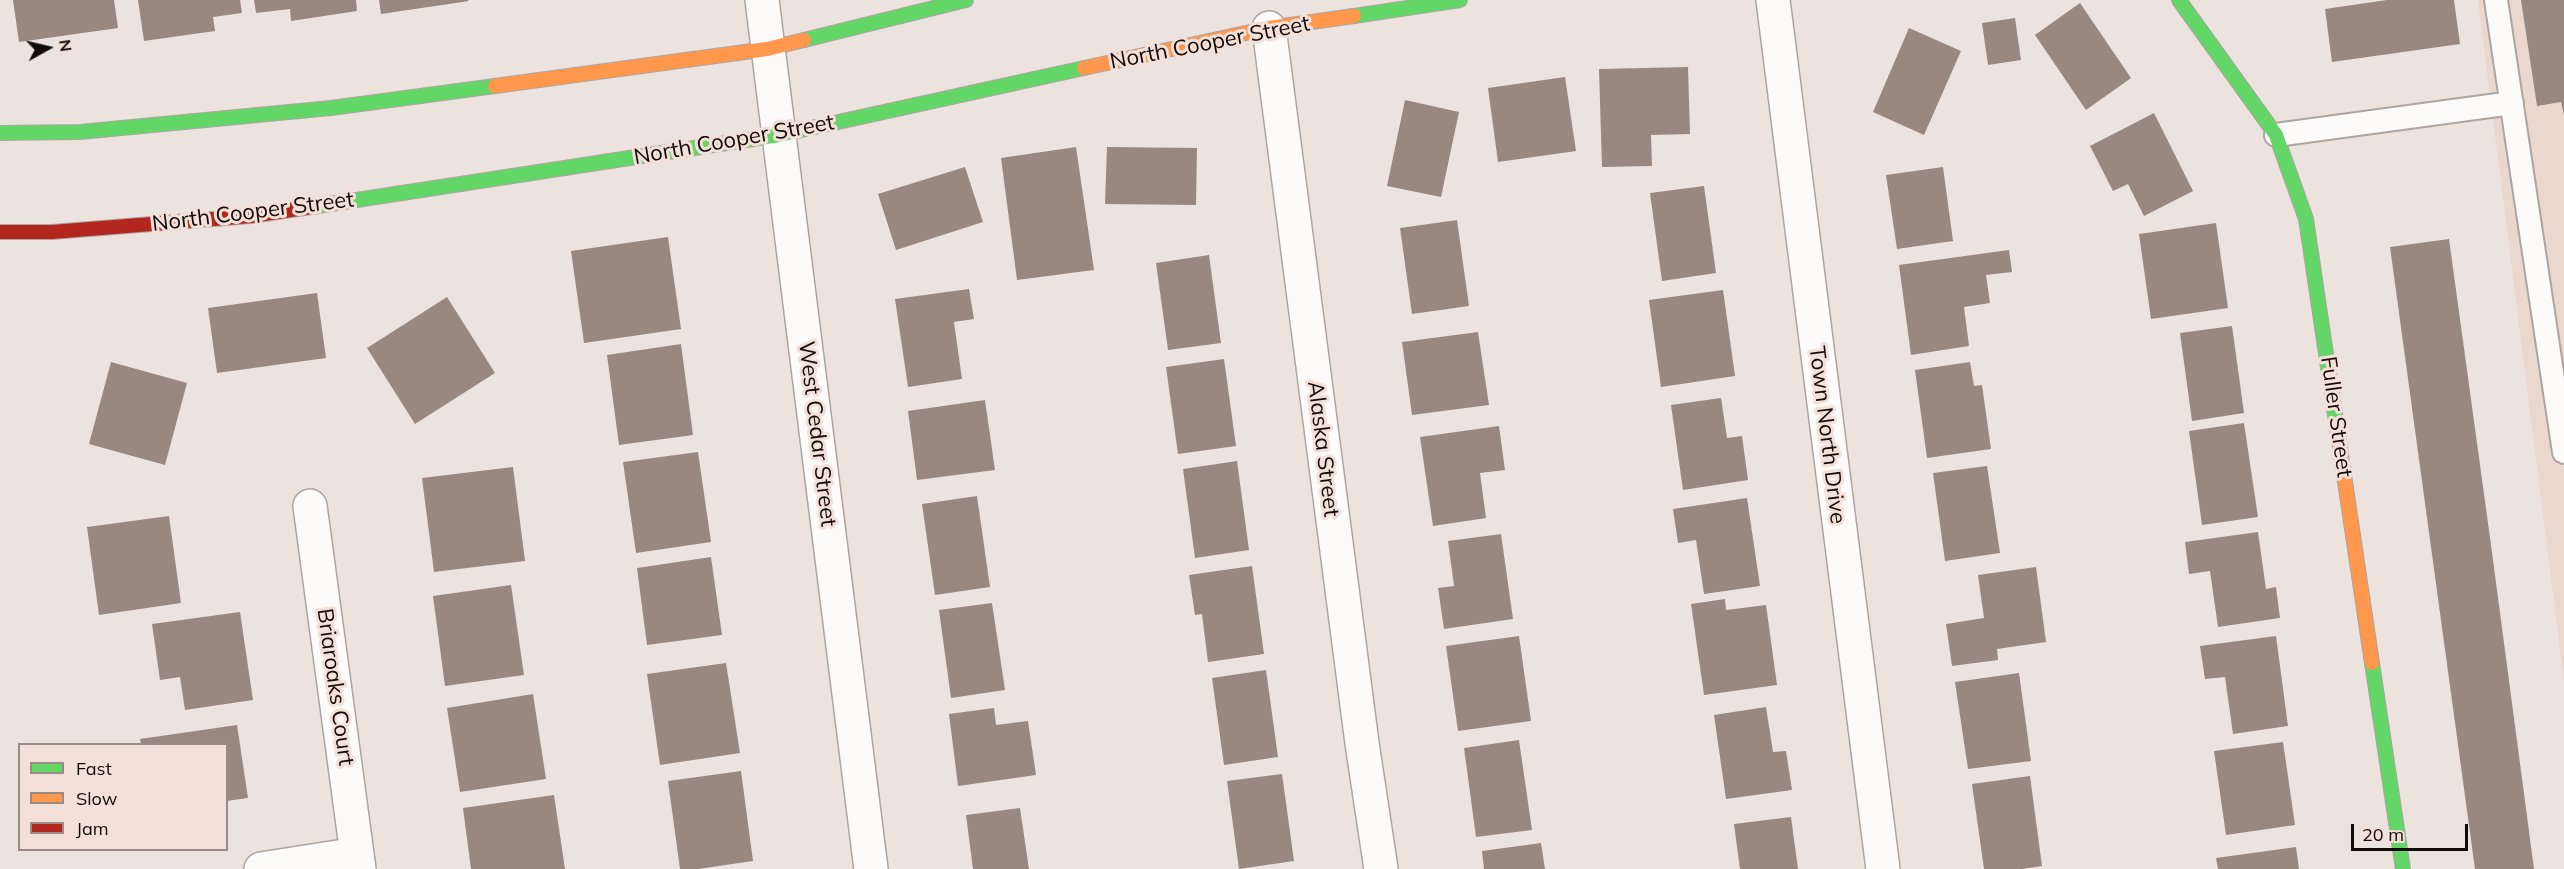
<!DOCTYPE html>
<html>
<head>
<meta charset="utf-8">
<style>
	body { margin:0 }
	#map { position:relative; width:2564px; height:869px; overflow:hidden; background:#ede3de; font-family:Mulish,sans-serif }
	canvas { display:block }
	.legend { position:absolute; left:18px; top:743px; width:210px; height:108px; box-sizing:border-box; background:#f3e0d8; border:2px solid #998b85; margin:0; padding:8px 10px; list-style:none; font-size:18px; color:#110b09 }
	.legend li { display:flex; align-items:center; gap:12px; height:30px }
	.legend b { width:30px; border:2px solid #998b85 }
	.north { position:absolute; left:18px; top:18px; width:60px; height:60px; -webkit-text-stroke:4px #f3e0d8; paint-order:stroke; rotate:82deg; font-size:16px; font-weight:700; line-height:24px; text-align:center; color:#110b09 }
	.north::after { content:''; display:block; margin:auto; width:21px; height:27px; background:#110b09; clip-path:polygon(50% 0,100% 100%,50% 72%,0 100%) }
	.scale { position:absolute; left:2351px; top:824px; width:117px; height:27px; box-sizing:border-box; border:3px solid #110b09; border-top:0; padding-left:8px; font-size:18px; line-height:21px; white-space:nowrap; color:#110b09; -webkit-text-stroke:4px #f3e0d8; paint-order:stroke }
</style>
</head>
<body>
<div id="map">
<canvas width="2564" height="869"></canvas>
<ul class="legend">
<li><b style="height:8px;background:#63d668"></b>Fast</li>
<li><b style="height:8px;background:#ff974d"></b>Slow</li>
<li><b style="height:8px;background:#b3261e"></b>Jam</li>
</ul>
<div class="north">N</div>
<div class="scale">20 m</div>
</div>
<script>
const c = document.querySelector('canvas').getContext('2d');
c.lineJoin = 'round';
function fill(path, color) {
  c.fillStyle = color;
  c.fill(path, 'evenodd');
}
function poly(rows) {
  const path = new Path2D();
  for (const r of rows) {
    path.moveTo(r[0], r[1]);
    for (let i = 2; i < r.length; i += 2) path.lineTo(r[i], r[i + 1]);
  }
  return path;
}
function stroke(path, color, width, dash) {
  c.strokeStyle = color;
  c.lineWidth = width;
  c.lineCap = dash ? 'butt' : 'round';
  c.setLineDash(dash || []);
  c.stroke(path);
}
function write(font, color, halo, rows, align = 'center') {
  c.font = font + ' Mulish,sans-serif';
  c.lineWidth = 6;
  c.setLineDash([]);
  c.textBaseline = 'middle';
  c.strokeStyle = halo;
  c.fillStyle = color;
  for (const [text, x, y, turn = 0] of rows) {
    c.save();
    c.translate(x, y);
    c.rotate((+turn || 0) * Math.PI / 180);
    c.textAlign = isNaN(turn) ? turn : align;
    if (halo) c.strokeText(text, 0, 0);
    c.fillText(text, 0, 0);
    c.restore();
  }
}
fill(poly([
	[2478,0,2564,0,2564,682]
]), '#ead7ce');
fill(poly([
	[13,0,114,0,118,28,19,42],
	[138,0,240,0,242,13,213,17,215,31,144,41],
	[254,0,356,0,357,11,291,21,290,9,256,13],
	[379,0,468,0,469,1,381,14],
	[2387,0,2454,0,2460,44,2332,62,2325,9],
	[2521,0,2564,0,2564,115,2561,102,2537,106],
	[2080,3,2131,78,2086,110,2035,35],
	[2015,18,2021,60,1988,65,1982,23],
	[1909,28,1961,51,1924,135,1873,112],
	[1688,67,1690,134,1651,135,1652,166,1602,167,1599,69],
	[1565,77,1576,151,1498,162,1488,88],
	[1405,100,1459,112,1441,197,1387,186],
	[2154,113,2193,191,2144,216,2128,184,2113,191,2090,146],
	[1076,147,1094,270,1017,280,1001,158],
	[1107,147,1197,148,1196,205,1105,204],
	[965,167,983,222,896,250,878,194],
	[1943,167,1953,241,1897,249,1886,175],
	[1704,186,1716,273,1662,281,1650,193],
	[1457,220,1469,306,1412,314,1400,228],
	[2216,223,2228,308,2151,319,2139,234],
	[668,237,681,329,584,343,571,251],
	[2449,239,2491,545,2534,869,2475,869,2390,247],
	[2009,250,2012,272,1986,275,1990,303,1964,307,1969,346,1911,355,1899,265],
	[1209,255,1221,343,1168,350,1156,263],
	[969,289,974,319,954,322,962,379,908,387,895,299],
	[1723,290,1735,376,1661,387,1649,300],
	[317,293,326,358,217,373,208,308],
	[447,297,495,373,415,424,367,348],
	[2232,326,2244,413,2192,421,2180,333],
	[1478,332,1489,405,1412,415,1402,342],
	[681,344,693,435,619,445,607,355],
	[1224,359,1236,446,1178,454,1166,367],
	[111,362,187,383,165,465,89,444],
	[1970,362,1974,386,1982,385,1991,449,1927,458,1915,370],
	[1721,398,1727,438,1742,436,1748,480,1683,490,1671,405],
	[985,400,995,470,917,480,908,411],
	[2244,423,2258,517,2202,525,2189,431],
	[1499,426,1505,470,1480,473,1486,518,1433,526,1420,437],
	[698,452,711,542,636,553,623,462],
	[1237,461,1249,550,1195,558,1183,469],
	[1987,466,2000,553,1945,561,1933,473],
	[513,467,525,561,434,572,422,478],
	[977,496,990,587,935,595,922,504],
	[1747,498,1760,586,1704,594,1696,540,1678,543,1673,509],
	[169,516,181,603,99,615,87,527],
	[2258,532,2266,589,2276,587,2280,618,2218,627,2210,571,2189,574,2185,542],
	[1501,534,1513,619,1444,629,1438,588,1454,586,1448,541],
	[711,557,722,635,647,645,637,568],
	[1252,566,1264,654,1208,662,1202,614,1195,615,1189,575],
	[2036,567,2046,642,1997,649,1998,660,1952,666,1946,624,1984,618,1978,575],
	[511,585,524,675,445,686,433,596],
	[1725,599,1726,610,1766,605,1777,685,1704,695,1691,604],
	[992,603,1005,690,951,698,939,610],
	[240,612,253,700,185,710,180,677,160,680,152,624],
	[1519,636,1531,721,1458,731,1446,646],
	[2276,636,2288,726,2233,734,2225,677,2205,679,2200,646],
	[726,663,740,753,660,765,647,674],
	[1266,670,1278,757,1224,765,1212,678],
	[2019,673,2031,761,1968,769,1955,682],
	[533,694,546,779,460,792,447,708],
	[1766,707,1773,752,1786,751,1792,790,1726,799,1714,715],
	[994,708,996,725,1028,721,1036,775,958,786,949,714],
	[237,725,248,798,226,801,226,744,141,744,140,739],
	[1519,740,1532,830,1476,837,1464,748],
	[2283,742,2295,825,2226,835,2214,751],
	[741,771,753,861,698,869,680,869,668,781],
	[1282,774,1294,861,1239,869,1227,781],
	[2030,776,2042,866,2022,869,1984,869,1972,784],
	[554,795,565,869,471,869,463,808],
	[1020,808,1029,869,973,869,966,815],
	[1791,817,1798,869,1740,869,1734,824],
	[1541,843,1545,869,1484,869,1482,851],
	[2296,847,2299,869,2218,869,2216,858]
]), '#988880');
const lane = poly([
	[2496,0,2564,452],
	[2276,135,2512,103]
]);
const street = poly([
	[762,0,871,869],
	[1773,0,1883,869],
	[1269,28,1362,743,1381,869],
	[310,506,359,869],
	[261,869,357,854]
]);
const fast = poly([
	[2179,0,2276,135,2306,219,2337,428],
	[1354,16,1460,0],
	[804,40,966,0],
	[0,133,80,132,331,108,495,86],
	[311,207,779,135,1084,68],
	[2372,663,2403,869]
]);
const slow = poly([
	[1084,68,1269,28,1354,16],
	[495,86,767,49,804,40],
	[2337,428,2372,663]
]);
const jam = poly([
	[0,232,52,232,251,216,311,207]
]);
stroke(lane, '#ada5a2', 26);
stroke(street, '#ada5a2', 36);
stroke(fast, '#ada5a2', 16);
stroke(slow, '#ada5a2', 16);
stroke(jam, '#ada5a2', 16);
stroke(lane, '#fcfbfa', 22);
stroke(street, '#fcfbfa', 33);
stroke(fast, '#63d668', 14);
stroke(slow, '#ff974d', 14);
stroke(jam, '#b3261e', 14);
write('22px', '#110b09', '#f3e0d8', [
	["North Cooper Street",1210,43,-11],
	["North Cooper Street",734,140,-10],
	["North Cooper Street",253,212,-7],
	["Fuller Street",2336,417,82],
	["West Cedar Street",817,434,83],
	["Town North Drive",1827,435,83],
	["Alaska Street",1323,449,83],
	["Briaroaks Court",335,687,82]
]);
</script>
</body>
</html>
